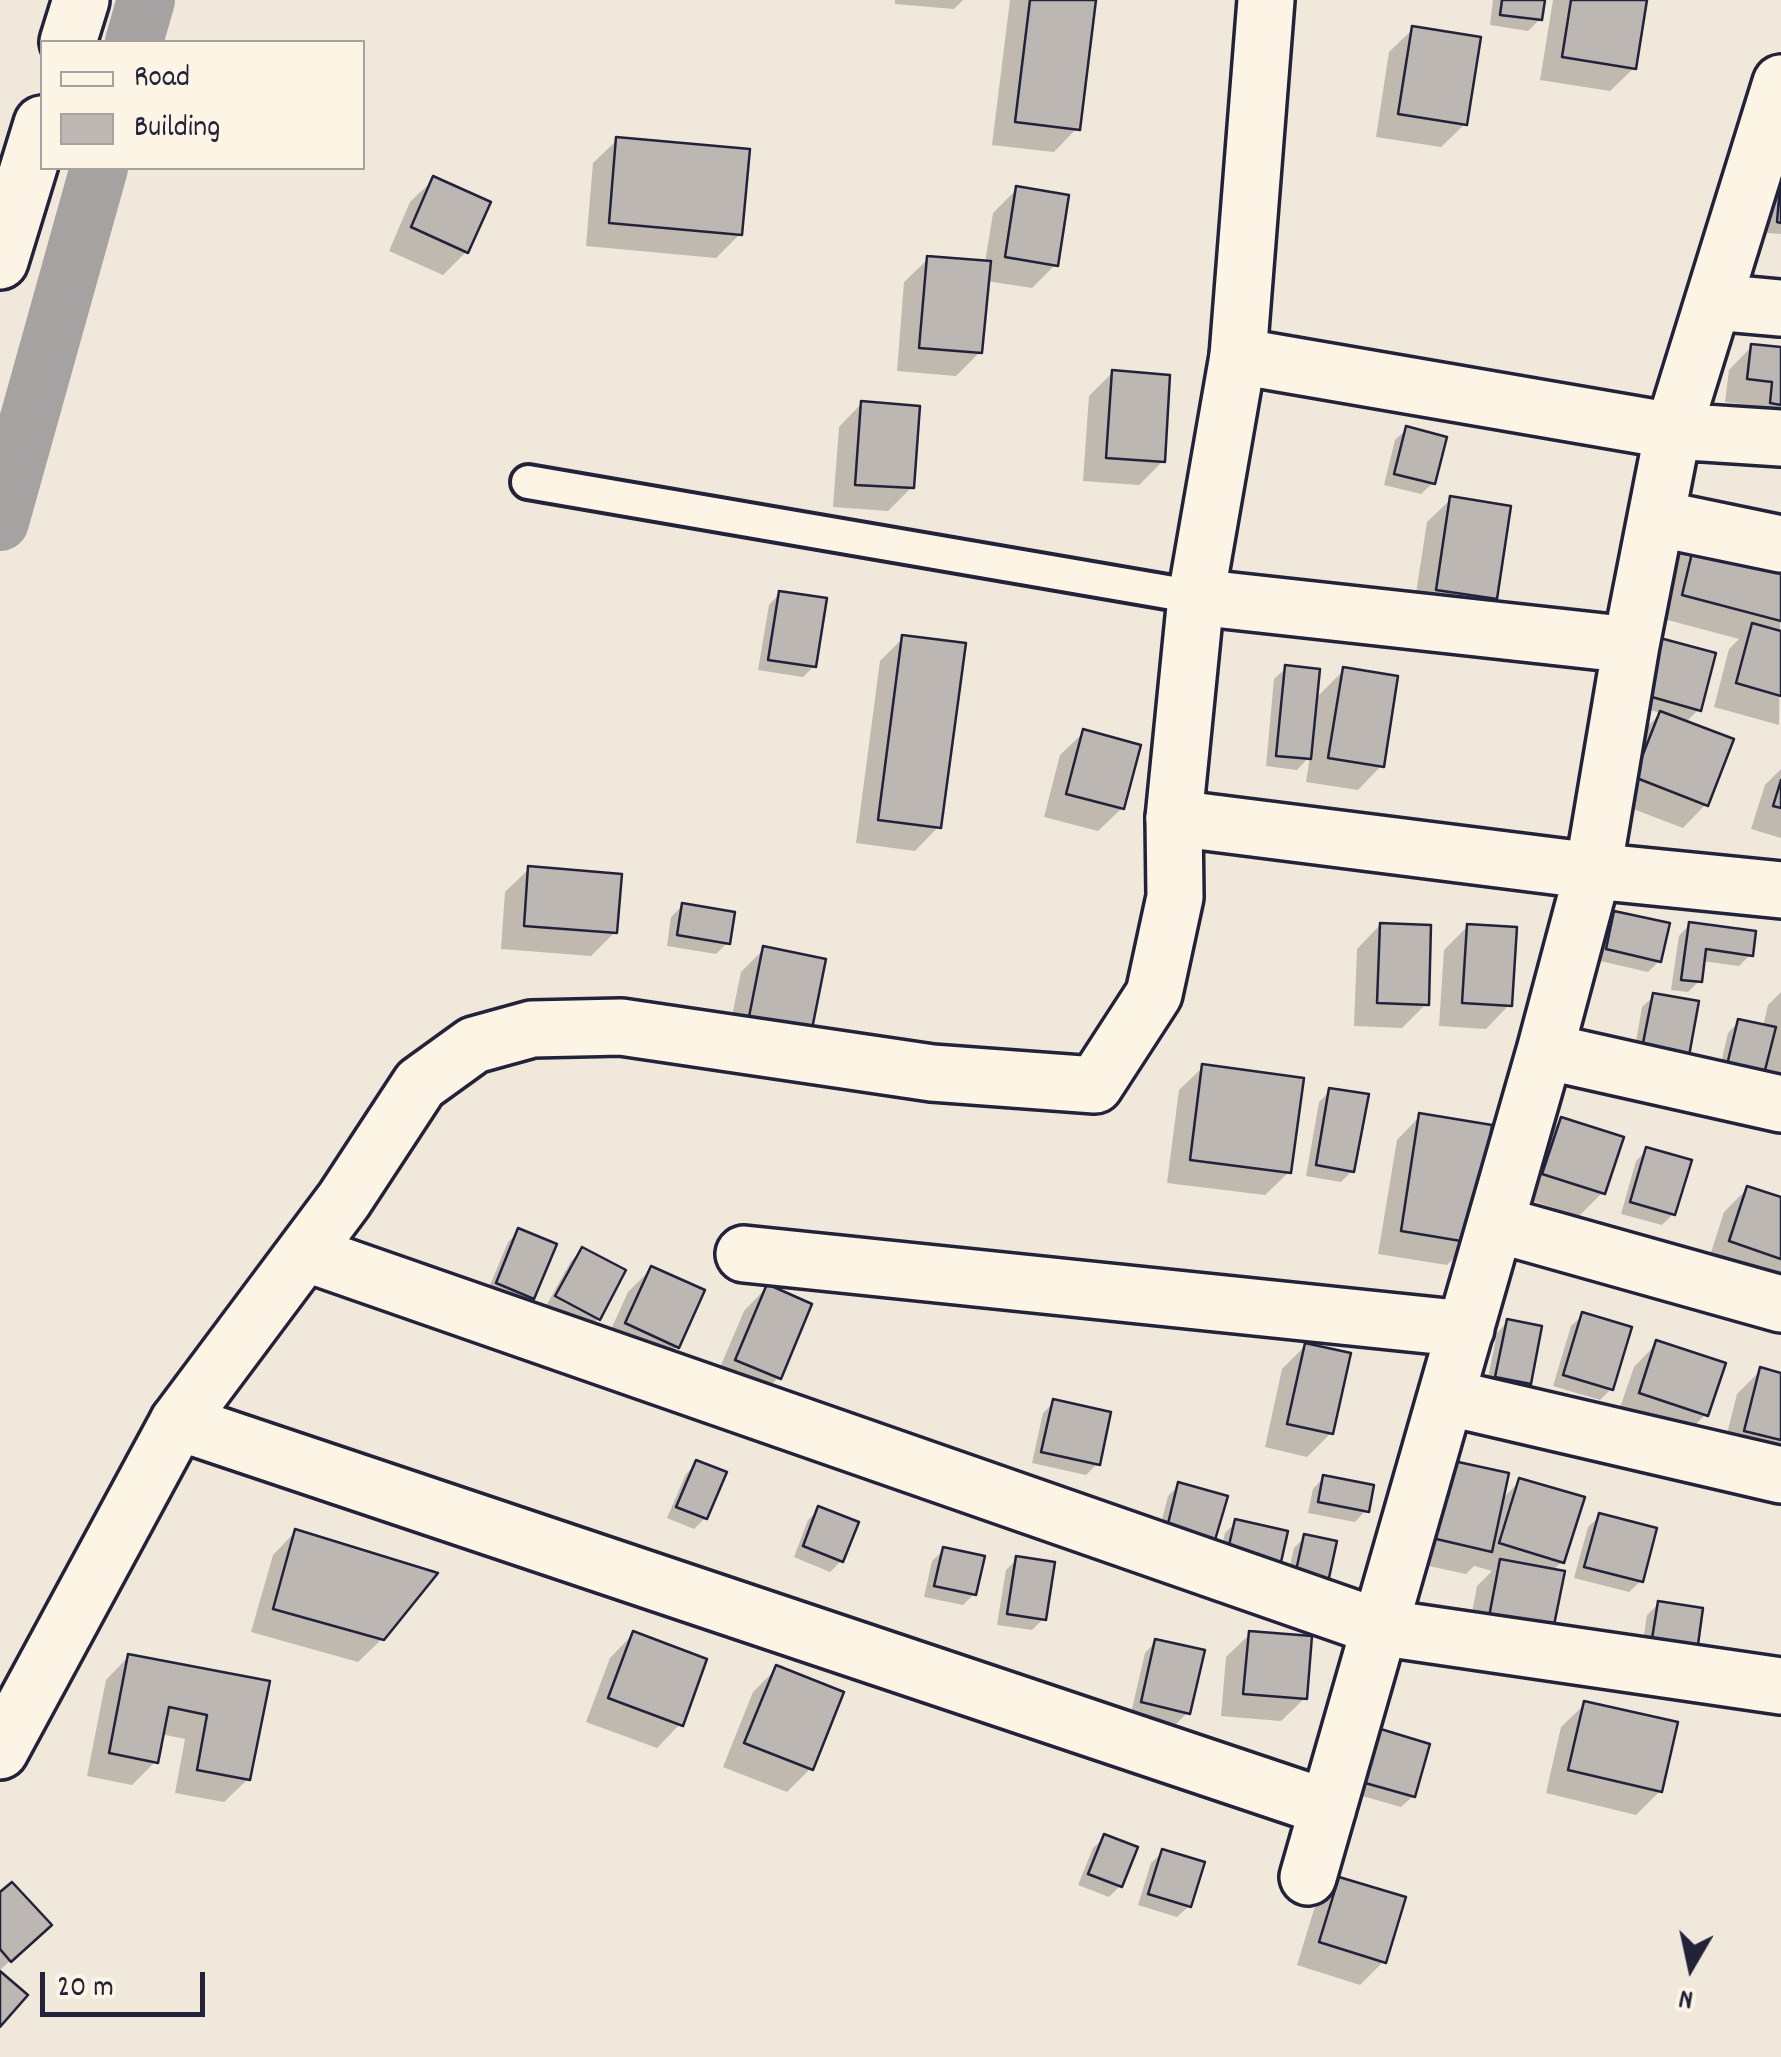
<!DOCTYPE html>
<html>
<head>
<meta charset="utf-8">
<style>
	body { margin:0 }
	#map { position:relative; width:1781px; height:2057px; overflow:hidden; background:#efe8db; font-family:Dekko,sans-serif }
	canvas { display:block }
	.legend { position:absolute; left:40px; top:40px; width:325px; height:130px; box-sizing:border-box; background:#fcf5e5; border:2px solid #a5a1a1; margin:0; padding:12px 18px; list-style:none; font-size:30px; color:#22223b }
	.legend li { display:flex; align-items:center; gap:20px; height:50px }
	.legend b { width:50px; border:2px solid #a5a1a1 }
	.north { position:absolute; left:1641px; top:1917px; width:100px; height:100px; -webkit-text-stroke:8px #fcf5e5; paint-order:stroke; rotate:189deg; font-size:28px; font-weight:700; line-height:40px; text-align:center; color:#22223b }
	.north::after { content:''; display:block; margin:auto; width:35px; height:45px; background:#22223b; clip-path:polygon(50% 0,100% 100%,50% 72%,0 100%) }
	.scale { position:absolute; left:40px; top:1972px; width:165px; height:45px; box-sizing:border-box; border:5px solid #22223b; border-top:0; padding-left:12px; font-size:30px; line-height:35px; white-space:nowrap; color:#22223b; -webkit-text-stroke:8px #fcf5e5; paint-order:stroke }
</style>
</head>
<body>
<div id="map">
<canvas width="1781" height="2057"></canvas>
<ul class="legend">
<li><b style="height:12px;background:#fcf5e5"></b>Road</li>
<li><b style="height:28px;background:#bcb7b3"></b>Building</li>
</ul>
<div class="north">N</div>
<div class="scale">20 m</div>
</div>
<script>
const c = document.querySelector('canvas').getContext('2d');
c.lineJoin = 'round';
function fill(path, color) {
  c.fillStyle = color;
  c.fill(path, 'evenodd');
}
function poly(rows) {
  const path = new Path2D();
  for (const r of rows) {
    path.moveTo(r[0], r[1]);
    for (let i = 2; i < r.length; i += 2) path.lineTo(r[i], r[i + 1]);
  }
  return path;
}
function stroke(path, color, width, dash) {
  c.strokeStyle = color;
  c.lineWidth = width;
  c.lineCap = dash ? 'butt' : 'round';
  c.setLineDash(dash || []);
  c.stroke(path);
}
fill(poly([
	[895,0,963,0,954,9,895,4],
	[1010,0,1093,0,1077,128,1054,152,992,145],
	[1493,0,1542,0,1540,19,1528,31,1490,25],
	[1553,0,1645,0,1634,68,1610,91,1540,80],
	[1413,29,1465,124,1441,147,1376,137,1389,52],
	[617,140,740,234,716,258,586,246,593,163],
	[434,179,466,252,443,275,389,251,410,202],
	[1781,188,1781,234,1767,233,1770,199],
	[1017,189,1056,264,1032,288,986,281,980,352,956,376,897,371,904,282,928,259,985,263,993,213],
	[1752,346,1781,349,1781,430,1748,426,1749,405,1725,402,1729,370],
	[1113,372,1163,461,1139,485,1083,481,1089,396],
	[862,403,912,487,888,511,833,507,839,427],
	[1407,429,1433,483,1421,494,1384,485,1395,440],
	[1451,499,1495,598,1471,622,1413,613,1427,522],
	[1697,535,1781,557,1779,725,1714,707,1729,649,1739,639,1660,618,1674,559],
	[780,593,814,666,803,677,758,670,769,605],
	[903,638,938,827,915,851,856,843,880,661],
	[1650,652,1699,709,1685,723,1706,804,1683,828,1612,801,1637,737,1661,713,1635,706],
	[1286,668,1315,699,1344,670,1381,766,1358,790,1306,782,1310,756,1297,770,1266,766,1274,679],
	[1084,732,1122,808,1098,831,1044,817,1060,755],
	[1781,769,1781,838,1751,829,1765,785],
	[529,869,615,932,591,956,501,949,505,892],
	[682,906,728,942,716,954,667,946,671,917],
	[1614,913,1659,961,1648,972,1596,960,1603,925],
	[1690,924,1750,955,1739,966,1702,961,1699,981,1688,992,1671,990,1679,936],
	[1380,925,1426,1004,1402,1028,1354,1026,1357,949],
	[1468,926,1509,1005,1486,1029,1439,1026,1444,950],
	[764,949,783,1066,724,1055,741,972],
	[1781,992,1781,1081,1718,1076,1728,1033,1739,1021,1763,1027,1768,1005],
	[1654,996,1687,1055,1633,1059,1642,1007],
	[1203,1067,1289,1172,1265,1195,1167,1183,1179,1090],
	[1330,1091,1352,1171,1341,1182,1306,1176,1319,1102],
	[1420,1116,1471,1241,1447,1265,1378,1254,1397,1140],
	[1561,1120,1603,1192,1579,1216,1520,1197,1538,1143],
	[1647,1150,1673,1214,1662,1225,1621,1214,1636,1161],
	[1748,1188,1781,1199,1781,1289,1707,1265,1724,1212],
	[519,1231,532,1298,520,1309,486,1295,508,1242],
	[582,1250,598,1319,586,1330,545,1308,571,1261],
	[651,1269,677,1346,654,1370,603,1347,628,1292],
	[767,1287,779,1377,755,1401,713,1384,744,1311],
	[1583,1315,1611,1389,1600,1400,1553,1386,1571,1326],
	[1508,1321,1528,1383,1517,1394,1486,1388,1497,1333],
	[1657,1343,1706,1414,1682,1438,1617,1416,1634,1367],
	[1306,1345,1331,1433,1307,1457,1265,1447,1282,1369],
	[1761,1370,1781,1375,1781,1464,1722,1454,1737,1394],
	[1054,1402,1097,1464,1086,1475,1032,1463,1043,1413],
	[697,1463,705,1518,694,1529,667,1518,686,1474],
	[1449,1463,1500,1501,1520,1481,1562,1562,1466,1645,1477,1586,1492,1571,1474,1566,1466,1574,1410,1562],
	[1324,1477,1366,1510,1355,1522,1308,1513,1313,1489],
	[1179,1485,1213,1539,1202,1550,1157,1539,1168,1496],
	[819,1509,841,1561,830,1572,794,1557,808,1520],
	[1600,1516,1641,1581,1629,1592,1574,1578,1588,1527],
	[1236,1522,1285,1533,1215,1578,1225,1533],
	[296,1531,382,1639,358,1662,251,1632,273,1555],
	[1305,1537,1313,1597,1284,1591,1294,1548],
	[944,1550,974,1594,963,1605,924,1597,932,1561],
	[1017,1559,1043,1619,1032,1630,997,1625,1006,1570],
	[1658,1604,1701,1610,1641,1655,1647,1615],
	[633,1634,680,1724,657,1748,586,1722,610,1658],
	[1250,1634,1305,1698,1281,1721,1221,1716,1226,1657],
	[1156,1641,1187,1713,1176,1724,1131,1713,1145,1653],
	[129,1656,267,1683,248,1779,224,1802,175,1793,185,1739,161,1734,156,1761,132,1785,87,1776,106,1680],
	[777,1668,811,1768,787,1792,723,1767,753,1692],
	[1585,1704,1660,1791,1636,1815,1546,1793,1561,1727],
	[1374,1730,1413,1796,1401,1807,1348,1792],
	[1105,1837,1120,1886,1109,1897,1078,1885,1093,1848],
	[1163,1852,1189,1906,1177,1917,1138,1905,1151,1863],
	[1340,1880,1384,1961,1360,1985,1297,1965,1316,1903],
	[0,1896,37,1936,0,1970]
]), '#0003');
stroke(poly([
	[134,42,146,0],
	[0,522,99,168]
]), '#a6a2a2', 58);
const building = poly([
	[1030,0,1096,0,1080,130,1015,122,1030,0],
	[1502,0,1545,0,1542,20,1500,15,1502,0],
	[1571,0,1647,0,1636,69,1562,57,1571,0],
	[1412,26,1481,37,1467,125,1398,114,1412,26],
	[616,137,750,149,742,235,609,223,616,137],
	[433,176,491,202,468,253,411,227,433,176],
	[1016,186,1069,195,1058,266,1005,257,1016,186],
	[1780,186,1781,186,1781,223,1777,222,1780,186],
	[927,256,991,261,982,353,919,348,927,256],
	[1751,344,1781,347,1781,405,1770,403,1772,382,1747,379,1751,344],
	[1112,370,1170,375,1165,462,1106,458,1112,370],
	[861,401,920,406,914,488,855,485,861,401],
	[1406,426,1447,437,1435,484,1394,474,1406,426],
	[1450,496,1511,506,1497,599,1436,590,1450,496],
	[1697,532,1781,554,1781,621,1682,595,1697,532],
	[779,591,827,598,816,667,768,660,779,591],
	[1752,623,1781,631,1781,696,1736,683,1752,623],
	[902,635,966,643,941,828,878,820,902,635],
	[1660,638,1716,653,1701,711,1645,695,1660,638],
	[1285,665,1320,669,1311,759,1276,756,1285,665],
	[1343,667,1398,676,1384,767,1328,758,1343,667],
	[1660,711,1734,739,1708,806,1634,777,1660,711],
	[1083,729,1141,745,1124,809,1066,794,1083,729],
	[1781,780,1781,808,1773,806,1781,780],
	[528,866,622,874,617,933,524,926,528,866],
	[682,903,735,912,730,944,677,935,682,903],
	[1614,911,1670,923,1661,962,1606,949,1614,911],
	[1689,922,1756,931,1753,956,1706,949,1702,982,1681,980,1689,922],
	[1380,923,1431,925,1429,1005,1377,1003,1380,923],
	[1467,924,1517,927,1512,1006,1462,1003,1467,924],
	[763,946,826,959,809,1044,746,1032,763,946],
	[1653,993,1699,1001,1689,1056,1642,1048,1653,993],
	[1738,1019,1776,1027,1764,1074,1727,1065,1738,1019],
	[1202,1064,1304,1078,1291,1173,1190,1160,1202,1064],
	[1329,1088,1369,1094,1354,1172,1316,1165,1329,1088],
	[1419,1113,1492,1125,1473,1243,1401,1231,1419,1113],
	[1561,1117,1624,1137,1605,1194,1542,1174,1561,1117],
	[1646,1147,1692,1160,1675,1215,1630,1202,1646,1147],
	[1747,1186,1781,1197,1781,1259,1729,1241,1747,1186],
	[518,1228,557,1244,534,1299,496,1283,518,1228],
	[582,1247,626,1270,600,1320,555,1296,582,1247],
	[651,1266,705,1290,679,1348,625,1323,651,1266],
	[767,1284,812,1304,781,1379,735,1360,767,1284],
	[1582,1312,1632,1327,1613,1390,1563,1375,1582,1312],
	[1507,1319,1542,1326,1531,1384,1495,1377,1507,1319],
	[1656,1340,1726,1363,1708,1416,1639,1393,1656,1340],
	[1305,1343,1351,1353,1333,1434,1287,1424,1305,1343],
	[1760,1367,1781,1373,1781,1440,1744,1431,1760,1367],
	[1053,1399,1111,1412,1100,1465,1041,1452,1053,1399],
	[696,1460,727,1472,707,1519,676,1507,696,1460],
	[1449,1460,1509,1473,1492,1552,1432,1538,1449,1460],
	[1323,1475,1374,1485,1369,1512,1318,1502,1323,1475],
	[1519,1478,1585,1497,1564,1563,1499,1543,1519,1478],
	[1178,1482,1228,1496,1215,1540,1167,1528,1178,1482],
	[818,1506,859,1522,843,1562,803,1546,818,1506],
	[1599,1513,1657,1528,1643,1582,1584,1567,1599,1513],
	[1235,1519,1288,1531,1277,1580,1224,1567,1235,1519],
	[295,1529,438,1573,384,1640,273,1609,295,1529],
	[1304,1534,1337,1541,1327,1587,1294,1580,1304,1534],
	[943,1547,985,1556,976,1595,934,1586,943,1547],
	[1016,1556,1055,1562,1046,1620,1007,1614,1016,1556],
	[1500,1559,1565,1571,1552,1635,1488,1622,1500,1559],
	[1658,1601,1703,1608,1697,1652,1651,1645,1658,1601],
	[633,1631,707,1659,683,1726,608,1698,633,1631],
	[1249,1631,1312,1636,1307,1699,1243,1694,1249,1631],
	[1155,1639,1205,1650,1190,1714,1141,1702,1155,1639],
	[128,1654,270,1681,250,1780,197,1770,207,1715,169,1707,158,1763,109,1753,128,1654],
	[776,1665,844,1692,813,1770,744,1743,776,1665],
	[1584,1701,1678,1722,1662,1792,1568,1770,1584,1701],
	[1374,1727,1430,1744,1415,1797,1358,1781,1374,1727],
	[1104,1834,1138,1847,1122,1887,1088,1874,1104,1834],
	[1162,1849,1205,1862,1191,1907,1148,1894,1162,1849],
	[1339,1877,1406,1897,1386,1963,1319,1942,1339,1877],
	[12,1882,52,1925,11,1962,0,1949,0,1892,12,1882],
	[0,1971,28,1995,0,2027,0,1971]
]);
fill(building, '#bcb7b3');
stroke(building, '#22223b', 2.5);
const lane = poly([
	[528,482,1196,597]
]);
const street = poly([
	[68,42,81,0],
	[0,261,42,124],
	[1714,302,1781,308],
	[1238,356,1673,431,1781,438],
	[1656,518,1781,544],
	[1196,597,1631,645],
	[1174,818,1593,871,1781,890],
	[1545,1051,1781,1104],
	[1496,1224,1781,1304],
	[305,1253,1378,1627,1781,1686],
	[744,1254,1466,1329],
	[1446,1397,1781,1475],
	[178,1422,1328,1808],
	[1308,1877,1545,1051,1593,871,1631,645,1673,431,1781,83]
]);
const secondary = poly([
	[0,1751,178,1422,344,1200,420,1084,474,1045,532,1029,621,1027,932,1073,1095,1085,1154,994,1175,897,1174,818,1196,597,1238,356,1266,0]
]);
stroke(lane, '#22223b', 40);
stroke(street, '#22223b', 62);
stroke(secondary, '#22223b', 62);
stroke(lane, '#fcf5e5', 32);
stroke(street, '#fcf5e5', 55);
stroke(secondary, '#fcf5e5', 55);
</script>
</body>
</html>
